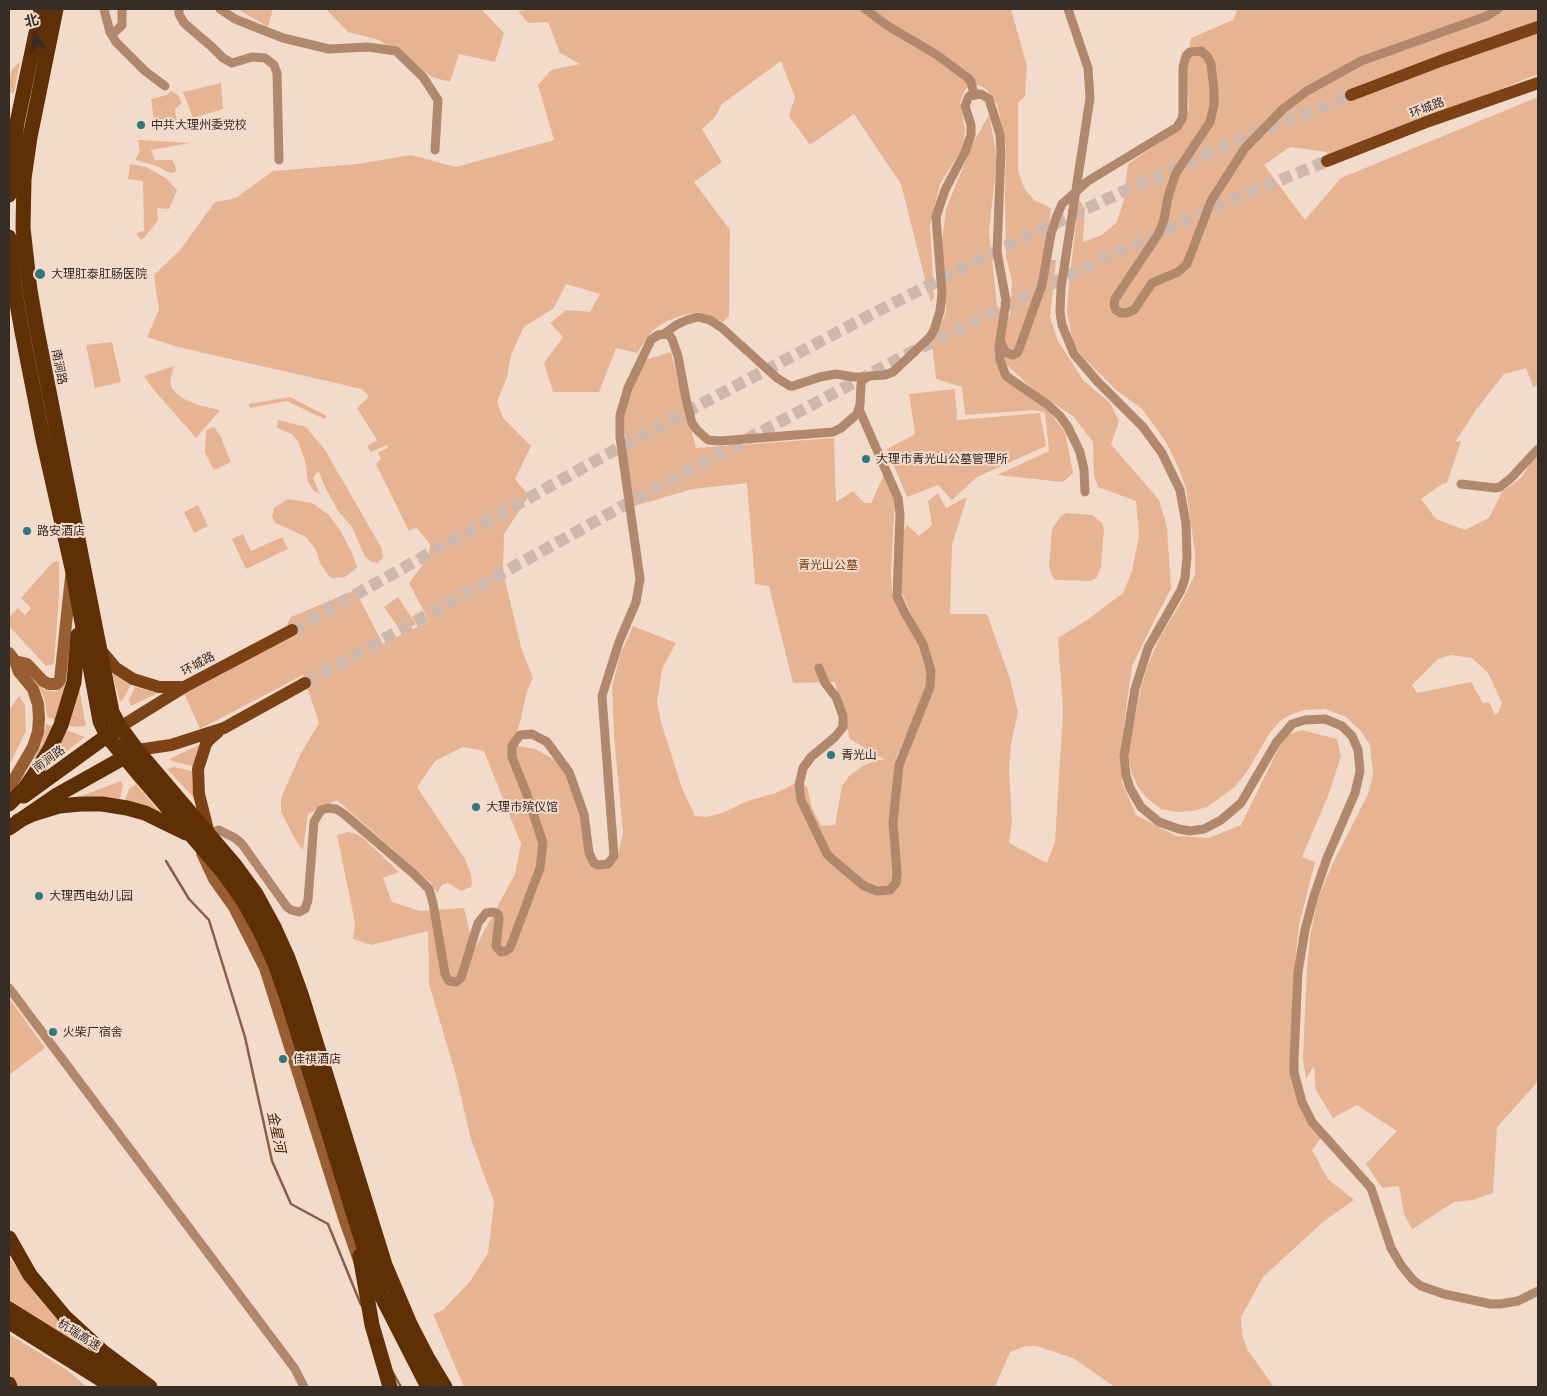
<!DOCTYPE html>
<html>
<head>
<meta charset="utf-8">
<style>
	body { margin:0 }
	#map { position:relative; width:1547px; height:1396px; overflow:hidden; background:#f3dbcc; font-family:Mulish,"Noto Sans SC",sans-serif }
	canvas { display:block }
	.frame { position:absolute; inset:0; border:10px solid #362d27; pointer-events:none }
	.north { position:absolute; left:10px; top:10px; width:50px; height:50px; -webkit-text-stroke:4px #f3dbcc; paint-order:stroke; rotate:346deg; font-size:14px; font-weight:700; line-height:20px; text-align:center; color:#362d27 }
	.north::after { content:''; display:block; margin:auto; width:18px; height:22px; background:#362d27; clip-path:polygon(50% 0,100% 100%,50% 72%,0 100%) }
</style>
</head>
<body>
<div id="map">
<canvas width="1547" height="1396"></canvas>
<div class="frame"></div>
<div class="north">北</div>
</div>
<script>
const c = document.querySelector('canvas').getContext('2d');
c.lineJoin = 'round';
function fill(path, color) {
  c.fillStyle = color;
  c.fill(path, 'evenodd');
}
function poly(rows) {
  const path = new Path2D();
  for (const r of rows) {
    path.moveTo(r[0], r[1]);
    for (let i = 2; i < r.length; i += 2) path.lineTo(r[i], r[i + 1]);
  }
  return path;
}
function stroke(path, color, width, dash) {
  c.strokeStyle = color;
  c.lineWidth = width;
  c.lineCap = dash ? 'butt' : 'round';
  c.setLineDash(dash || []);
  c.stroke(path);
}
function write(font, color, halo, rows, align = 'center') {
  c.font = font + ' Mulish,"Noto Sans SC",sans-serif';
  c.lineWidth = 4;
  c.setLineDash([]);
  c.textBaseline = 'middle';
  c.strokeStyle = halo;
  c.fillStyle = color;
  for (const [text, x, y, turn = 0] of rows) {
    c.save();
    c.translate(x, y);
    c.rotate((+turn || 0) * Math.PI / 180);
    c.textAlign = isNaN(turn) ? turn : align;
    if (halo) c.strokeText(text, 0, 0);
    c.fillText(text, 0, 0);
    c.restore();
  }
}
fill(poly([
	[238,9,273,9,268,27],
	[326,9,481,9,504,33,495,62,459,54,450,82,432,77,379,40,348,32],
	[544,9,1011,9,1027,66,1025,96,1018,103,1018,171,1025,190,1034,200,1051,208,1045,260,1056,260,1050,317,1058,341,1083,380,1110,403,1119,421,1111,444,1159,500,1167,527,1171,589,1157,615,1132,666,1122,740,1122,782,1136,815,1176,836,1209,838,1241,825,1285,735,1302,730,1337,739,1341,756,1328,796,1302,857,1315,862,1299,925,1296,953,1291,1065,1294,1090,1302,1113,1321,1138,1312,1150,1328,1179,1354,1200,1323,1222,1263,1277,1241,1317,1242,1334,1247,1349,1274,1387,1115,1387,1073,1358,1036,1346,1026,1346,1010,1352,995,1387,464,1387,433,1314,443,1310,471,1280,488,1253,494,1202,471,1139,455,1072,429,984,428,931,371,945,353,939,355,923,337,835,349,832,361,836,399,872,383,878,392,902,420,911,464,908,474,950,515,874,521,844,484,751,463,747,435,761,417,787,465,859,471,874,472,884,471,887,461,891,448,883,442,885,437,893,431,883,337,800,308,814,303,850,296,841,281,812,281,798,300,755,319,723,303,675,200,729,184,693,295,634,287,624,291,617,355,590,383,644,429,621,409,583,429,556,430,544,416,527,409,531,376,464,381,459,378,452,388,448,387,445,371,452,367,446,377,440,357,408,369,397,362,389,178,347,147,337,159,310,154,275,180,250,215,202,236,198,273,171,358,164,411,155,456,167,554,140,538,85,551,70,580,64,560,53,548,22,528,23,518,11],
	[781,61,795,97,789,116,810,145,854,114,901,184,931,303,934,297,930,226,940,184,963,147,965,130,960,102,966,88,978,85,986,89,997,104,1006,146,1005,193,1006,257,1012,281,1010,316,997,306,989,231,997,157,989,115,973,143,946,209,941,250,946,312,932,342,936,379,962,387,965,415,1035,410,1045,413,1049,451,997,475,1063,482,1073,473,1065,432,1047,409,1005,378,1007,365,1036,392,1073,416,1093,442,1094,475,1098,487,1136,501,1139,535,1132,571,1123,593,1090,618,1058,638,1063,711,1055,842,1047,863,1009,843,1012,821,1009,769,1011,744,1018,712,1010,679,987,614,950,614,952,545,967,497,946,508,938,493,928,501,932,525,919,536,907,525,899,541,898,584,925,645,931,672,919,636,892,592,891,574,895,499,884,475,871,503,864,503,853,491,836,502,834,438,696,448,671,352,645,360,624,407,626,453,634,506,693,489,747,483,755,584,769,586,793,683,835,682,850,739,885,760,876,760,863,766,850,775,842,786,835,825,821,826,812,808,807,787,800,781,776,793,747,801,725,812,707,817,695,816,682,788,661,722,657,702,662,669,676,643,633,626,620,655,612,687,614,736,623,833,617,858,594,866,571,781,555,760,535,749,512,745,520,723,527,691,533,678,521,647,503,572,504,534,529,496,515,479,531,446,503,418,497,402,507,377,511,355,524,327,554,308,566,284,600,294,590,312,566,310,550,323,563,337,544,363,553,392,599,392,616,348,637,353,653,330,667,321,683,315,699,312,723,322,729,316,730,230,694,182,722,162,702,129,715,117,722,104],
	[924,696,916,731,906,761,895,760],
	[1238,9,1538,9,1538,74,1329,160,1327,152,1290,147,1264,165,1305,220,1341,178,1538,97,1538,385,1533,387,1526,368,1504,374,1476,410,1455,442,1461,441,1447,483,1442,484,1421,499,1436,519,1465,530,1489,518,1502,492,1522,477,1538,450,1538,1079,1535,1085,1497,1127,1493,1193,1473,1200,1454,1202,1412,1229,1404,1214,1399,1186,1382,1188,1366,1164,1397,1131,1357,1105,1333,1118,1316,1090,1314,1066,1306,1079,1303,1059,1307,967,1310,936,1318,898,1333,863,1368,794,1373,775,1370,745,1361,731,1346,717,1325,709,1305,710,1290,715,1280,721,1269,734,1248,770,1235,787,1207,807,1193,811,1175,812,1161,809,1148,799,1138,787,1132,774,1129,760,1129,749,1141,687,1149,662,1160,637,1183,599,1195,574,1195,553,1186,489,1179,469,1166,442,1142,409,1115,389,1083,357,1073,343,1067,313,1069,282,1079,200,1085,208,1083,242,1102,235,1117,222,1124,199,1128,164,1179,130,1185,123,1189,108,1186,71,1191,38,1233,20],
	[1451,655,1472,658,1488,673,1502,703,1498,713,1495,715,1489,702,1483,703,1471,682,1417,693,1412,685,1438,659],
	[20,62,14,93,9,92,9,82,12,69],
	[221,83,223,109,193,118,183,92],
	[171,91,178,95,182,103,175,109,177,125,155,128,151,99,167,95],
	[138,140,190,143,151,150,155,160,172,160,175,165,176,171,173,173,167,172,157,166,135,160,140,151],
	[130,164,146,167,166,178,177,190,169,209,157,208,158,220,145,237,141,240,136,233,144,231,143,181,128,179],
	[112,342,121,382,95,388,86,345],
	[174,366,170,381,172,389,182,398,198,405,220,410,196,438,153,389,144,376],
	[955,389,957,420,1040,413,1046,446,977,477,952,500,938,485,907,497,887,449,915,434,909,394],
	[290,397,327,416,324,419,287,401,250,408,248,404],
	[278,420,306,427,325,450,381,547,383,558,377,563,372,562,365,557,352,527,338,511,324,485,319,472,316,473,313,478,320,494,314,491,308,482,305,461,299,443,292,434,277,428],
	[214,427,220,435,231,462,214,470,205,453,206,430],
	[288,499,312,503,329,515,340,530,352,553,357,567,353,571,345,577,332,578,327,574,320,563,316,550,306,537,275,523,272,517,274,508],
	[198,505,208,526,194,533,184,512],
	[1066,513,1092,515,1102,523,1104,529,1101,567,1097,577,1091,581,1055,580,1051,574,1049,566,1052,529,1061,516],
	[243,534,251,551,282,537,288,549,246,569,232,539],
	[59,561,59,595,54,664,46,666,9,626,9,617,18,608,25,615,31,608,21,598,53,562],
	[398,597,416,624,402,633,384,607],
	[111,670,131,684,124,698,120,702],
	[38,684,44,689,54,692,61,689,65,684,69,685,57,721,47,717,45,701],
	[135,687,158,693,131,706,129,700],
	[79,688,86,726,75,727,66,725],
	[19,696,25,705,26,731,9,766,9,710],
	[46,724,55,727,38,762,14,791,30,767,41,744],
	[64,729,85,737,45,768],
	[201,744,193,766,174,762,169,759],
	[174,767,192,771,192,782,195,799,167,769],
	[121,781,123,786,120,799,81,796],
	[136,784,161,814,125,800,129,789],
	[9,998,45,1048,9,1075],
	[9,1257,29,1285,54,1316,95,1356,9,1302],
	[9,1334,67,1370,87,1387,14,1387,9,1367]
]), '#e7b493');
stroke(poly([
	[166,861,189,899,209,920,245,1037,272,1161,291,1204,328,1224,361,1305],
	[392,1371,401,1387]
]), '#886046', 2.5);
stroke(poly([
	[292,630,631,441,880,310,1013,243,1120,193,1225,146,1351,95],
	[305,683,657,487,904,356,1036,291,1142,241,1246,194,1327,161]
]), '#cdb8ab', 12, [12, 6]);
stroke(poly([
	[104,9,110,32,116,31,122,25,122,9],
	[179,9,179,14,184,23,212,47,223,58,232,63,252,57,265,58,274,65,277,73,279,160],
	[220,9,235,19,283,38,329,49,368,47,396,51,423,77,438,100,435,150],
	[865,9,888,26,937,55,968,78,971,82,974,94],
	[1068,9,1088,68,1090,98,1061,288,1060,312,1062,325,1074,354,1097,381,1143,427,1162,453,1180,490,1186,524,1187,556,1185,578,1181,590,1148,648,1135,689,1124,756,1126,775,1130,788,1141,807,1159,822,1179,829,1190,831,1204,829,1221,820,1241,803,1276,743,1292,724,1305,720,1325,719,1342,726,1352,736,1358,750,1360,771,1358,780,1355,793,1327,858,1314,896,1305,930,1298,972,1294,1059,1294,1072,1302,1102,1312,1122,1371,1188,1391,1248,1401,1265,1413,1280,1421,1286,1444,1294,1491,1304,1500,1304,1518,1301,1538,1291],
	[110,32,116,42,145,71,165,86],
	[664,334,676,325,687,320,698,317,710,320,722,328,777,378,790,386,793,386,820,377,836,374,854,377,867,377],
	[999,344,1000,360,1006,376,1048,405,1060,416,1068,427,1080,452,1084,470,1085,492],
	[1461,484,1495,488,1500,487,1511,478,1538,449],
	[819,668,825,683,836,697,843,716,843,727,835,737,811,757,803,768,799,785,801,800,827,854,832,859,864,886,877,891,890,890,896,883,897,873,893,822,899,765,930,687,931,671,923,644,905,613,897,596,900,514,898,498,859,409],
	[209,834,219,830,235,838,242,844,287,907,291,910,299,912,305,909,308,900,314,822,321,810,328,808,336,809,344,814,414,874,429,889,433,903,445,974,449,981,456,982,461,978,478,923,486,913,493,912,498,914,499,919,496,946,501,952,506,951,510,948,540,868,543,843,526,792,512,757,512,746,520,735,532,734,547,742,569,772,584,814,589,853,594,863,598,865,608,864,614,856,602,696,619,642,636,602,640,579,620,437,620,415,628,388,651,340,658,335,664,334,669,335,672,339,678,356,686,399,692,423,697,430,708,440,720,441,833,432,841,428,857,414,860,405,861,384,864,379,869,376,885,375,893,372,930,337,934,330,940,311,942,293,936,217,945,190,965,152,971,135,971,125,965,106,969,96,981,94,989,99,1000,135,1001,151,997,252,1006,301,1000,340,1005,352,1013,355,1017,353,1019,349,1042,285,1051,234,1056,218,1062,204,1088,181,1177,127,1182,119,1183,114,1183,67,1186,56,1190,52,1201,51,1207,56,1211,64,1214,90,1214,105,1210,122,1176,173,1168,197,1164,219,1159,233,1115,299,1114,305,1116,310,1121,313,1126,313,1134,310,1152,283,1178,272,1187,264,1211,201,1245,148,1283,109,1307,91,1361,61,1487,16,1498,9],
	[9,988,295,1369,304,1387]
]), '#b2886d', 9);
stroke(poly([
	[9,653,15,661,19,672,33,689,38,704,39,718,38,732,33,747,9,788],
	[15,661,27,664,43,681,49,684,57,684,60,680,71,577],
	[202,853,214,879,234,907,265,968,344,1218,361,1266]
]), '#995d32', 12);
stroke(poly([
	[1351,95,1443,60,1538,27],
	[1327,161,1429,121,1538,83],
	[100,649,116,668,133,679,159,687,181,687],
	[120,727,186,686,292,630],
	[137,750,171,745,224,728,305,683],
	[209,834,199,794,198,769,206,744,209,740,218,732]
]), '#7c4215', 12);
stroke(poly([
	[56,9,30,137,24,179,23,228,30,290,37,330,112,712,120,727,137,750,234,864,256,894,274,927,288,958,301,994,385,1265,410,1324,427,1357,445,1387],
	[9,195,9,178,17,123,41,9],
	[9,237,15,292,22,332,43,439,72,568,100,721,107,736,141,777,223,872,244,902,261,933,275,964,287,998,366,1254,382,1297,428,1387],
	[24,796,115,730],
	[9,804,24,789,34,775,50,749,61,725,74,682,78,635],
	[18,821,33,814,59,806,81,804,102,804,127,808,145,813,186,833],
	[9,828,57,795,132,753],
	[9,1238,30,1275,65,1317,103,1352,150,1387],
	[360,1256,372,1325,390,1387],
	[9,1309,134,1387],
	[9,1322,113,1387],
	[9,1384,10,1387]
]), '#5f2f05', 15);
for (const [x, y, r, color] of [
	[141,125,5,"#2f787f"],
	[40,274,6,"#2f787f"],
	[866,459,5,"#2f787f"],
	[27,531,5,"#2f787f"],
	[831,755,5,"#2f787f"],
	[476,807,5,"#2f787f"],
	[39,896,5,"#2f787f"],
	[53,1032,5,"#2f787f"],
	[283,1059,5,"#2f787f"]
]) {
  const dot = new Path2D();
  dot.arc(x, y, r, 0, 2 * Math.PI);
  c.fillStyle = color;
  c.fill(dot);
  stroke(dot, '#f3dbcc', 2);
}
write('12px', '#362d27', '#f3dbcc', [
	["环城路",1427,108,-21],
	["南涧路",59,367,79],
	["环城路",198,664,-28],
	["南涧路",49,759,-36],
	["杭瑞高速",79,1335,32]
]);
write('12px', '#362d27', '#f3dbcc', [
	["中共大理州委党校",151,125],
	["大理肛泰肛肠医院",51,274],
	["大理市青光山公墓管理所",876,459],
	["路安酒店",37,531],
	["青光山",841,755],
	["大理市殡仪馆",486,807],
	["大理西电幼儿园",49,896],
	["火柴厂宿舍",63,1032],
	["佳祺酒店",293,1059]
], 'left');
write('12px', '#754018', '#f3dbcc', [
	["青光山公墓",828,565]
]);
write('italic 14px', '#472205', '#f3dbcc', [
	["金星河",276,1132,78]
]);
</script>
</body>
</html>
